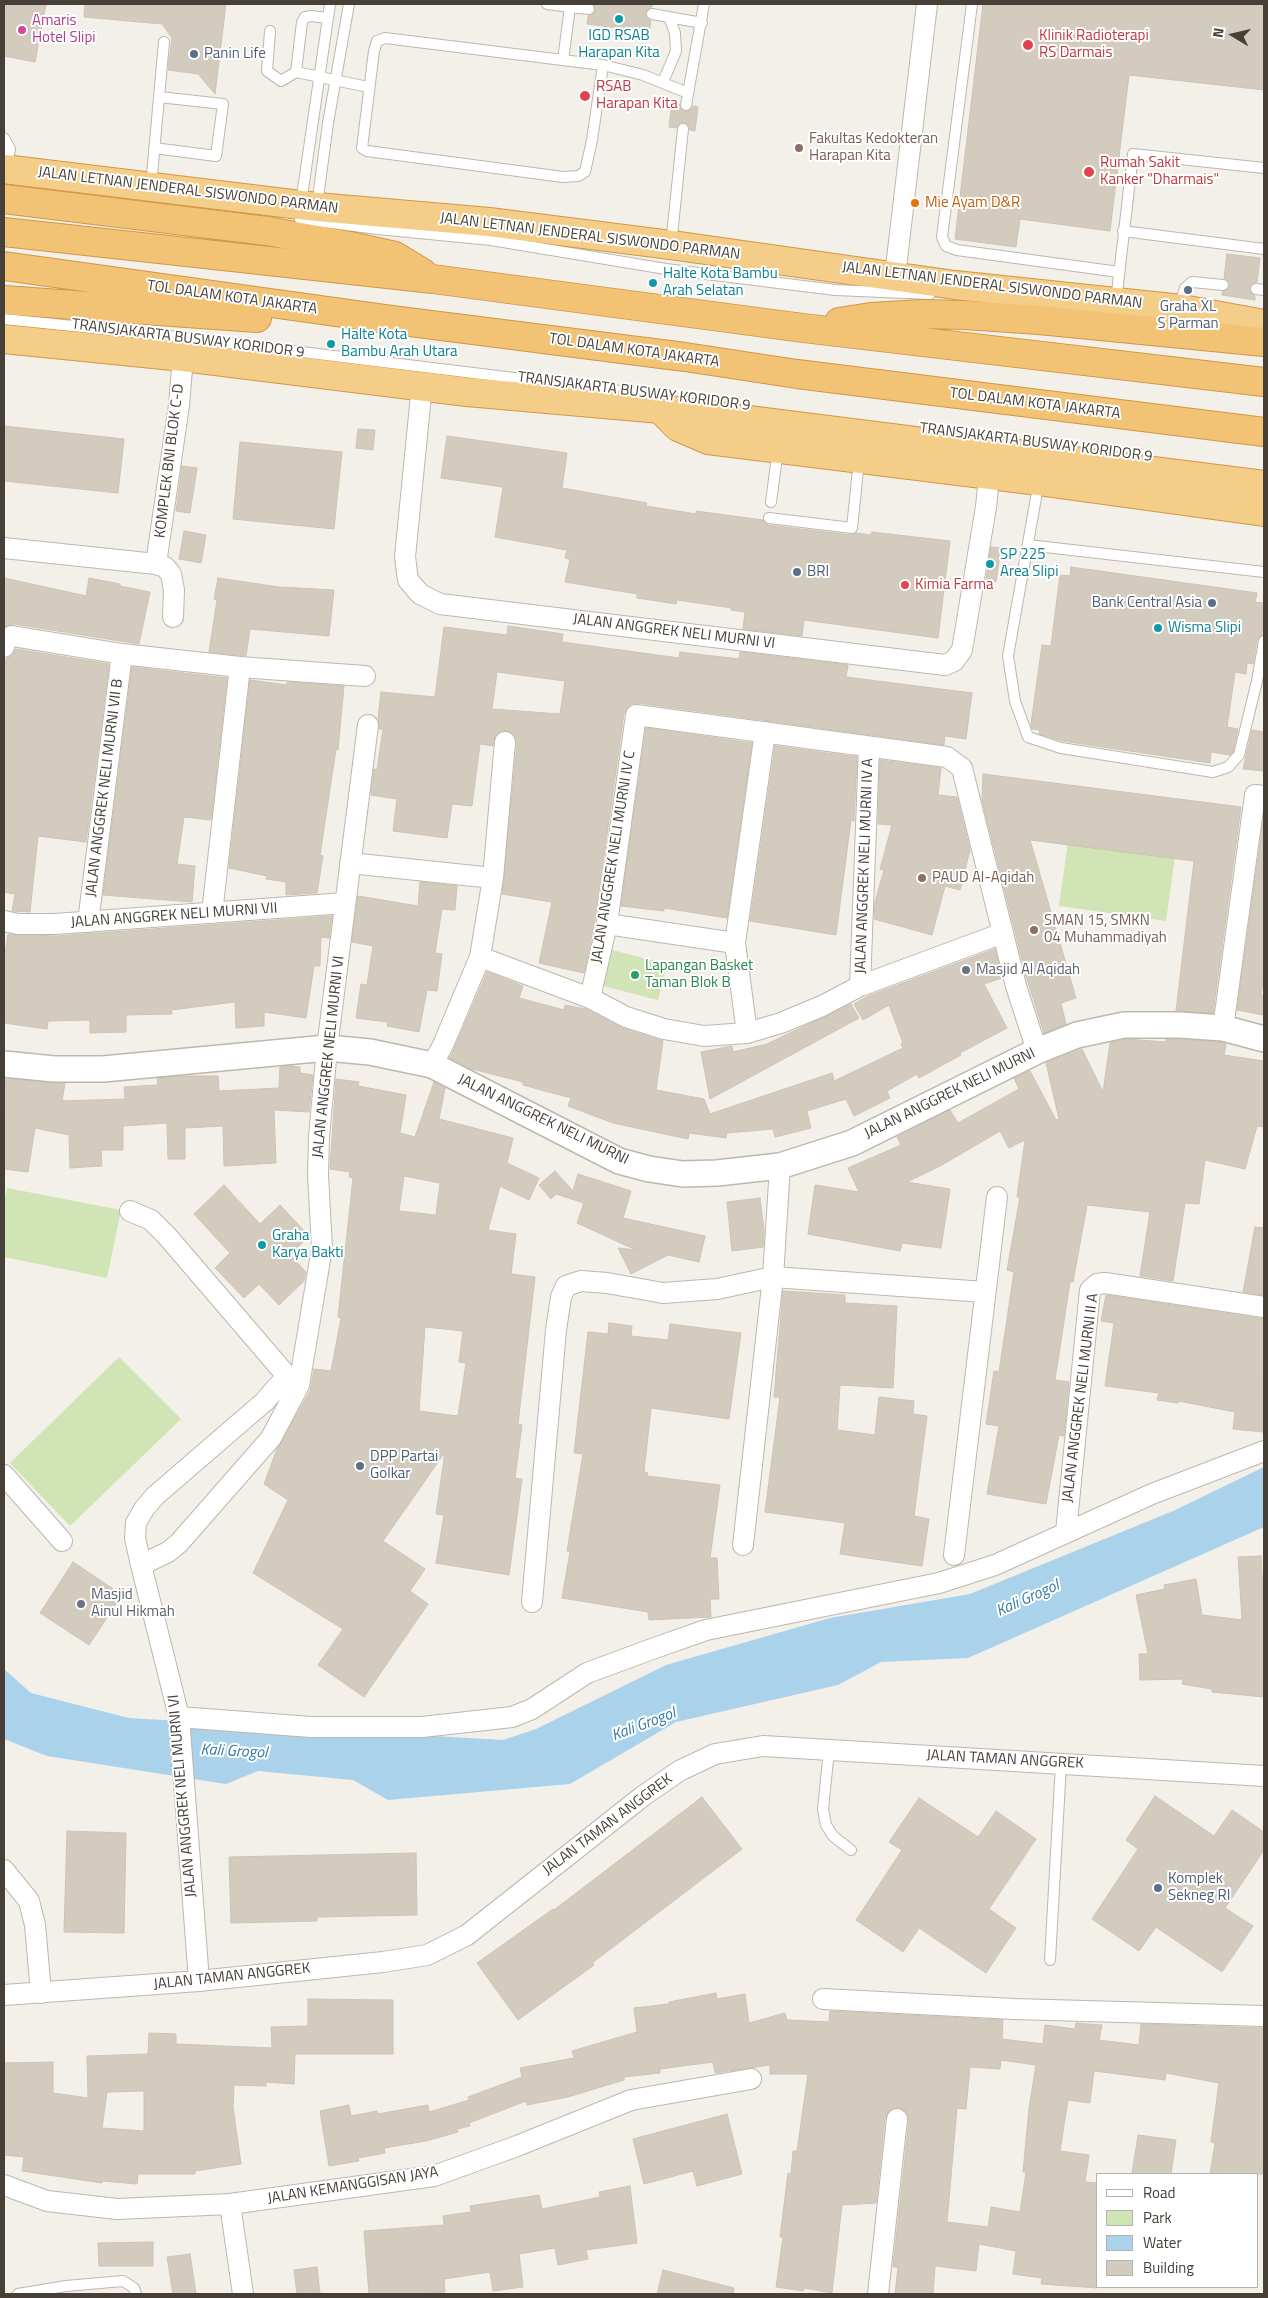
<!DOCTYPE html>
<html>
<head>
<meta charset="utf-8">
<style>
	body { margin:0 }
	#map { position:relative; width:1268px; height:2298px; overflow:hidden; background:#f3efe9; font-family:"Titillium Web",sans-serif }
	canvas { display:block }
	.frame { position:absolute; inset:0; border:5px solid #464038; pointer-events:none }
	.legend { position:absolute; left:1096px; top:2173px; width:162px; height:115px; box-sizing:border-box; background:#fff; border:1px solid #b5b3af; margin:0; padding:6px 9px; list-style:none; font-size:15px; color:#464038 }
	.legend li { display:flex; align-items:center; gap:10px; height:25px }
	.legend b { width:25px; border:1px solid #b5b3af }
	.north { position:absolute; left:1208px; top:10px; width:50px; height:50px; -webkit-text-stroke:4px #fff; paint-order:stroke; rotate:279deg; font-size:14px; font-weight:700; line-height:20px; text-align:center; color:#464038 }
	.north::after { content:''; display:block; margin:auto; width:18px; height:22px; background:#464038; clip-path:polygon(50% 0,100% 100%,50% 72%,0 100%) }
</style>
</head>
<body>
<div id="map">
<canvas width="1268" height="2298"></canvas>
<div class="frame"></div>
<ul class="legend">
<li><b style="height:6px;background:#fff"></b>Road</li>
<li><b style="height:14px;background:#d1e4b5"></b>Park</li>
<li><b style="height:14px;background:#aad3eb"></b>Water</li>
<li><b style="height:14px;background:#d4cbbf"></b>Building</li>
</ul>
<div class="north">N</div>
</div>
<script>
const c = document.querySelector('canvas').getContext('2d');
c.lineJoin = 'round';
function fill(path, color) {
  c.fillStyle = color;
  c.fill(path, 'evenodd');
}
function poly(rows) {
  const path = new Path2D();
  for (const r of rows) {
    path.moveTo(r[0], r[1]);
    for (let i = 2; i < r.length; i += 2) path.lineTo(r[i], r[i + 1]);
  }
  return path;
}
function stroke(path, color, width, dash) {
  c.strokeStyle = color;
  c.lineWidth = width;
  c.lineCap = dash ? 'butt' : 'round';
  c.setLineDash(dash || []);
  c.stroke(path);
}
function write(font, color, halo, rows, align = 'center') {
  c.font = font + ' "Titillium Web",sans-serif';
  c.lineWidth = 4;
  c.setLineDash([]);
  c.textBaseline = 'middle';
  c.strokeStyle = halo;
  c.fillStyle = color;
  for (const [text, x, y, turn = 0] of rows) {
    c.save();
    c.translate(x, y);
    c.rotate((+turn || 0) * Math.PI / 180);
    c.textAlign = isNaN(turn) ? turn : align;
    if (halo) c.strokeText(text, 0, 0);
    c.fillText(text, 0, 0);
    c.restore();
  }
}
fill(poly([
	[1069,835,1176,850,1166,921,1059,906],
	[612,950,667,964,658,1000,603,986],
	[7,1188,121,1210,107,1278,4,1257,4,1203],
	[119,1357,181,1419,70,1526,10,1463]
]), '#d1e4b5');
fill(poly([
	[1264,1467,1264,1527,968,1658,881,1662,838,1685,676,1722,570,1784,388,1800,353,1780,258,1771,226,1784,47,1756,4,1739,4,1669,31,1693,129,1718,503,1740,536,1729,666,1665,830,1618,970,1594,1173,1511]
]), '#aad3eb');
const building = poly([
	[4,4,46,4,35,62,4,56,4,4],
	[85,4,226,4,215,94,198,74,168,70,172,38,162,24,84,17,85,4],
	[593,4,653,4,652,7,647,9,645,13,647,19,651,21,649,32,587,24,588,16,592,15,596,10,593,4],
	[983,4,1264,4,1264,90,1129,75,1110,231,1020,219,1016,247,955,239,983,4],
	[672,103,679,104,681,110,685,112,691,110,693,106,698,107,695,131,690,130,689,126,684,122,680,123,676,128,669,127,672,103],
	[1227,254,1260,258,1257,282,1253,283,1249,288,1250,292,1255,296,1255,300,1222,295,1222,292,1226,291,1230,286,1229,282,1224,278,1227,254],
	[4,426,124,439,118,493,4,481,4,426],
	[358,429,375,430,373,450,356,448,358,429],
	[447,436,567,453,562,488,647,503,646,506,696,514,696,511,763,520,768,525,851,535,857,533,871,535,872,532,950,541,938,638,804,620,802,636,743,629,745,612,731,610,732,608,677,600,676,604,637,598,637,594,565,582,570,559,565,558,567,550,495,537,503,487,441,478,447,436],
	[240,442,342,452,334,529,233,519,240,442],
	[182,466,197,468,190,513,176,511,182,466],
	[184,531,206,535,201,563,179,559,184,531],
	[991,547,1001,548,996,582,986,580,991,547],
	[1071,567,1257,593,1255,602,1264,603,1262,635,1257,640,1253,664,1247,663,1246,674,1235,672,1227,727,1238,729,1233,752,1230,755,1211,752,1210,763,1063,741,1039,734,1040,730,1032,729,1031,724,1042,645,1051,646,1060,575,1070,576,1071,567],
	[4,578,86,596,89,578,120,584,120,586,150,592,139,644,14,624,4,627,4,578],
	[218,578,279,587,334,590,329,636,250,629,246,656,209,652,217,600,214,599,218,578],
	[508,626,563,634,562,642,679,658,680,652,739,659,740,652,848,665,846,677,972,693,966,739,945,736,944,745,638,703,631,704,624,713,595,921,584,973,539,963,552,902,502,894,517,743,512,733,506,730,500,732,495,736,493,746,480,744,472,806,452,804,447,838,393,831,397,799,371,795,374,769,377,770,383,729,379,729,378,719,381,692,435,697,444,627,507,635,508,626],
	[497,672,565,681,560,714,492,709,497,672],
	[16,649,109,664,86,842,38,836,30,912,12,911,15,894,4,892,4,670,6,659,12,656,16,649],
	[132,667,227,678,211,820,184,817,177,864,195,866,192,902,103,895,132,667],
	[250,680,287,685,287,682,344,686,338,750,336,749,320,855,323,856,317,893,286,895,286,882,266,879,267,876,229,868,250,680],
	[646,728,752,743,727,918,664,908,664,911,621,906,646,728],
	[1252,730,1264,732,1264,771,1243,769,1252,730],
	[775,746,857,757,854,821,851,820,836,935,750,921,775,746],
	[880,760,941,768,938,795,957,797,970,850,960,890,945,886,932,935,874,919,875,902,884,870,880,869,892,825,878,824,880,760],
	[983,774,1241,807,1213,1013,1176,1011,1194,861,1030,840,1076,998,1061,1003,1066,1024,1044,1033,1026,976,982,800,983,774],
	[1264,815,1264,976,1261,995,1264,996,1264,1015,1237,1010,1264,815],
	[420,882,457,886,455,910,442,909,435,953,442,954,437,991,427,990,419,1032,387,1026,388,1022,356,1018,361,984,367,985,373,946,352,942,358,896,418,906,420,882],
	[332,916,329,938,321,937,320,966,314,966,306,1018,264,1012,264,1026,236,1028,235,1002,171,1010,172,1014,126,1015,126,1032,90,1033,90,1020,48,1021,47,1029,4,1023,4,960,8,934,56,936,332,916],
	[995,949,1002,978,984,984,1007,1028,960,1053,961,1055,919,1078,917,1074,887,1091,890,1098,854,1116,846,1099,807,1111,811,1128,775,1137,773,1129,727,1133,726,1138,689,1133,688,1139,613,1123,568,1106,571,1098,523,1085,523,1082,472,1069,450,1058,487,972,523,986,519,998,564,1010,565,1005,586,1009,622,1028,663,1041,656,1090,704,1099,710,1114,832,1073,834,1081,903,1048,901,1044,903,1043,889,1005,863,1020,854,1004,868,996,995,949],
	[851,1004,859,1018,710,1099,701,1052,732,1046,733,1052,767,1044,851,1004],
	[1126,1039,1166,1042,1166,1039,1180,1039,1221,1042,1226,1044,1224,1055,1264,1061,1264,1127,1257,1126,1245,1169,1205,1160,1199,1204,1185,1203,1173,1281,1140,1276,1150,1212,1087,1205,1073,1282,1070,1282,1055,1380,1069,1382,1064,1436,1059,1435,1046,1504,987,1494,999,1426,986,1424,994,1371,999,1372,1014,1272,1007,1270,1020,1197,1017,1197,1025,1140,1009,1148,1000,1131,942,1165,907,1182,950,1189,941,1248,902,1243,900,1251,808,1234,815,1185,859,1192,848,1168,901,1145,897,1137,950,1110,958,1123,1019,1089,1014,1078,1030,1071,1056,1120,1059,1119,1046,1063,1082,1049,1103,1092,1110,1043,1126,1039],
	[291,1066,300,1067,300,1073,313,1075,309,1112,274,1110,276,1163,224,1166,223,1126,185,1128,185,1159,168,1159,167,1123,123,1126,123,1150,101,1150,102,1166,70,1168,69,1135,35,1128,28,1172,4,1169,5,1079,65,1083,62,1101,125,1099,124,1087,158,1085,157,1078,179,1076,218,1076,219,1091,279,1088,280,1067,291,1066],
	[336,1079,359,1082,358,1086,406,1095,400,1133,415,1137,434,1082,445,1088,439,1119,513,1138,507,1163,539,1178,529,1200,500,1186,488,1230,516,1234,511,1274,535,1277,518,1424,522,1425,515,1478,522,1479,509,1575,436,1563,444,1515,436,1514,445,1452,383,1541,425,1569,410,1591,428,1604,364,1697,318,1665,343,1629,253,1573,288,1500,264,1484,277,1449,310,1391,314,1369,331,1371,341,1318,338,1317,353,1178,349,1177,350,1172,330,1169,336,1079],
	[404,1176,440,1183,436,1215,399,1211,404,1176],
	[425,1327,463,1331,459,1362,466,1363,458,1416,419,1411,425,1327],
	[555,1171,573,1191,578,1174,631,1191,623,1218,705,1236,699,1262,668,1255,631,1274,618,1248,636,1250,577,1223,584,1203,556,1194,551,1199,539,1185,555,1171],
	[224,1185,260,1224,280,1205,309,1236,290,1255,306,1272,304,1281,279,1305,259,1284,244,1298,215,1268,230,1253,194,1214,224,1185],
	[760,1198,764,1231,763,1247,732,1251,727,1202,760,1198],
	[1255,1227,1264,1228,1264,1295,1243,1292,1255,1227],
	[783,1291,845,1295,845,1303,897,1306,893,1388,840,1385,837,1430,875,1435,879,1397,914,1401,913,1414,927,1416,914,1516,929,1519,922,1566,840,1554,845,1523,765,1512,780,1397,774,1397,783,1291],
	[1106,1295,1264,1319,1263,1432,1233,1429,1235,1412,1179,1401,1178,1403,1157,1400,1159,1393,1105,1386,1114,1323,1101,1321,1106,1295],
	[609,1323,632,1326,631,1336,668,1340,670,1324,741,1333,729,1419,651,1408,644,1472,648,1473,647,1476,720,1485,710,1558,717,1558,719,1599,710,1599,711,1617,649,1620,648,1612,562,1598,570,1552,567,1551,583,1454,574,1453,588,1332,608,1334,609,1323],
	[1261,1556,1264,1613,1264,1697,1212,1692,1212,1689,1182,1684,1183,1679,1140,1680,1139,1654,1148,1654,1136,1595,1165,1589,1164,1585,1196,1579,1202,1615,1242,1620,1238,1557,1261,1556],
	[73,1562,122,1595,89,1645,40,1613,73,1562],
	[1155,1796,1214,1836,1232,1810,1264,1832,1264,1850,1225,1908,1253,1926,1222,1972,1156,1927,1139,1951,1092,1919,1138,1849,1126,1840,1155,1796],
	[702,1797,742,1849,592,1963,594,1965,518,2020,477,1963,553,1909,554,1910,702,1797],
	[919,1798,978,1837,996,1811,1036,1839,989,1909,1016,1928,986,1973,919,1928,903,1952,856,1920,902,1850,889,1842,919,1798],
	[67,1831,126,1833,124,1933,64,1932,67,1831],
	[416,1853,417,1915,317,1917,317,1921,231,1923,229,1857,416,1853],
	[716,1993,717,1999,745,1994,749,2023,785,2013,787,2020,829,2022,830,2011,1003,2020,1002,2039,1043,2044,1045,2025,1075,2029,1076,2023,1102,2025,1099,2040,1139,2045,1141,2024,1264,2028,1264,2174,1210,2174,1215,2143,1211,2142,1219,2083,1166,2073,1165,2080,1094,2071,1090,2103,1068,2100,1060,2151,1089,2155,1085,2182,1097,2183,1097,2288,1041,2284,1042,2278,1013,2274,1016,2251,979,2244,976,2271,935,2266,933,2294,895,2294,898,2267,893,2267,909,2120,904,2110,898,2107,888,2112,885,2118,876,2203,842,2205,832,2293,804,2288,803,2291,776,2287,783,2237,780,2237,788,2173,791,2174,793,2151,797,2151,808,2074,770,2074,770,2065,715,2073,713,2062,660,2069,660,2073,624,2077,624,2080,568,2097,527,2105,526,2101,469,2123,470,2126,457,2129,458,2132,426,2141,384,2148,385,2153,358,2158,359,2161,329,2166,320,2111,349,2105,351,2116,377,2111,378,2114,428,2105,429,2112,469,2100,468,2097,522,2077,520,2068,574,2058,572,2051,637,2032,634,2008,669,2004,669,2002,716,1993],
	[1001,2060,1036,2065,1029,2108,1023,2172,1026,2172,1020,2212,991,2207,988,2227,947,2222,957,2108,966,2109,970,2067,1000,2069,1001,2060],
	[308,1999,393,2000,393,2054,295,2054,294,2084,266,2082,266,2086,234,2085,233,2107,241,2164,195,2171,195,2174,138,2174,137,2184,102,2181,102,2183,22,2171,24,2157,4,2155,4,2063,53,2062,53,2093,88,2098,87,2056,148,2054,149,2033,176,2034,176,2044,272,2048,271,2027,308,2026,308,1999],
	[144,2091,144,2131,102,2128,107,2092,144,2091],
	[727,2114,742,2174,697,2186,693,2171,644,2184,633,2139,727,2114],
	[1138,2135,1176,2140,1171,2174,1132,2174,1138,2135],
	[630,2186,637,2243,586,2250,588,2259,558,2265,555,2248,519,2254,523,2287,493,2291,490,2272,444,2279,445,2292,416,2294,369,2294,364,2231,444,2225,443,2216,471,2212,470,2206,539,2195,542,2209,600,2197,599,2192,630,2186],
	[153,2242,153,2266,99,2266,98,2243,153,2242],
	[190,2254,196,2294,173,2294,167,2257,190,2254],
	[317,2267,320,2294,297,2294,294,2270,317,2267],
	[663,2270,734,2288,733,2294,657,2294,663,2270]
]);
fill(building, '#d4cbbf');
stroke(building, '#cec2b3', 1);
const service = poly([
	[547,4,570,7,563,60],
	[972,4,942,237,946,246,957,250,1119,272],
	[570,7,589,9],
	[652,14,702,23],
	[270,31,267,71,281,81,296,72,368,87],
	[385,38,603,65,592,140,585,172,578,176,563,177,367,151,362,148,374,51,377,41,385,38],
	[603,65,643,75,688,93],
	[296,72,302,22,305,17,311,16,328,18],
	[663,82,676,51,675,33,669,17],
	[686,105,704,4],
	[4,138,10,149,6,168],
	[154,148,216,156,223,104,159,97],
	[151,186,164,42],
	[301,203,330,4],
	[317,205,328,123,349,4],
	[300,219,378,229,491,240,666,269,835,290,930,294],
	[1123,231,1264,249],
	[671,245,683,129],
	[1256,289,1264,290],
	[1116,301,1133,154,1264,168],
	[1182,308,1182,298,1185,288,1192,282,1223,285],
	[4,319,171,336,661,396],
	[1039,481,1008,656,1015,701,1028,737,1061,748,1213,772,1228,767,1239,755,1257,681,1264,641],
	[771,502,778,449],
	[769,518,852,528,859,460],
	[1028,545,1264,572],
	[829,1750,823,1809,826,1825,833,1836,851,1850],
	[1050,1960,1061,1764],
	[18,2294,66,2286,123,2281,134,2288,136,2294]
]);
const minor = poly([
	[895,276,927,4],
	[422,385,405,557,408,580,420,594,440,604,945,665,954,661,962,650,986,507,989,476],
	[4,548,156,564,165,567,171,574,174,590,173,617],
	[156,564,179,405,183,357],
	[4,647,6,639,12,636,122,654,240,667,365,676],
	[350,863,493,878],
	[212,913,240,667],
	[4,921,18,924,55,924,345,903],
	[88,922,122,654],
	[607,924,735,943],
	[480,957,590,998,626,1017,664,1029,704,1036,747,1033,781,1023,822,1006,860,986,1003,933],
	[860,986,869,747],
	[590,998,607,924,636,715,947,757,962,768,1016,986,1037,1051],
	[1223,1028,1255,795,1264,796],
	[747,1033,735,943,765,732],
	[432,1065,443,1045,480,957,493,878,505,742],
	[130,1211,151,1220,167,1236,287,1376,297,1383],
	[4,1475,62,1541],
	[1066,1532,1090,1290,1097,1284,1105,1283,1264,1307],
	[743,1545,773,1277,780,1166],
	[954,1555,997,1197],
	[141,1565,135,1538,136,1523,144,1509,155,1496,264,1402,287,1376],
	[532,1602,556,1330,561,1297,566,1286,581,1281,607,1283,663,1293,717,1289,773,1277,985,1292],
	[179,1717,311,1727,422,1727,512,1717,532,1709,587,1673,652,1649,706,1630,939,1583,995,1565,1152,1494,1264,1451],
	[4,1870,29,1901,35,1925,41,1993],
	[199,1981,179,1717,141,1565,168,1552,179,1543,271,1438,299,1385,322,1248,318,1175,319,1137,327,1048,368,725],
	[4,1995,199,1981,383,1962,427,1955,467,1935,643,1796,679,1771,715,1754,763,1746,1264,1776],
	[823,1999,1014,2009,1264,2016],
	[4,2185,47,2201,117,2209,230,2204,434,2176,517,2146,631,2100,751,2079],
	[230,2204,243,2294],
	[878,2294,897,2119]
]);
const tertiary = poly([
	[4,1064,54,1069,103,1069,327,1048,370,1052,432,1065,619,1161,649,1169,683,1174,717,1173,780,1166,852,1143,1037,1051,1077,1035,1124,1025,1180,1025,1223,1028,1264,1039]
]);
const trunk = poly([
	[4,169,317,207,489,222,671,245,955,285,1182,309,1264,324],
	[4,339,183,357,467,392,661,409,1264,485],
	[662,411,678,427,708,440,1039,481,1264,512]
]);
const motorway = poly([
	[4,199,267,231,350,246,395,256,423,273],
	[4,232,433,279,803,328,1264,382],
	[4,266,393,320,685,357,797,374,1264,432],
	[4,300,257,318],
	[839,322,871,317,921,314,965,315,1039,320,1264,342]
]);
stroke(service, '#beb7ac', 12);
stroke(minor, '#beb7ac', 22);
stroke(tertiary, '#beb7ac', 28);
stroke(trunk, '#d19745', 30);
stroke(motorway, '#d19745', 30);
stroke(service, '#fff', 10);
stroke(minor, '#fff', 20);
stroke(tertiary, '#fff', 25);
stroke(trunk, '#f4ce89', 28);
stroke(motorway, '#f2c374', 28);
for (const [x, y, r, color] of [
	[619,19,5,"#0f9aa8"],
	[22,30,5,"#d1479c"],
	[1028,45,6,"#e0444e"],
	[194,54,5,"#5c6f8a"],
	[585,96,6,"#e0444e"],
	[799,148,5,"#8d6e63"],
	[1089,172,6,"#e0444e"],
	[915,203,5,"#e8710a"],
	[653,283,5,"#0f9aa8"],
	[1188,290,5,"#5c6f8a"],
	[331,344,5,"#0f9aa8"],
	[990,564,5,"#0f9aa8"],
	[797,572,5,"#5c6f8a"],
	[905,585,5,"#e0444e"],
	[1212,603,5,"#5c6f8a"],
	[1158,628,5,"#0f9aa8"],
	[922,878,5,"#8d6e63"],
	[1034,930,5,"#8d6e63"],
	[966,970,5,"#6b7280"],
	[635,975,5,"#2e9e5b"],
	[262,1245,5,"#0f9aa8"],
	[360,1466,5,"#5c6f8a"],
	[81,1604,5,"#6b7280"],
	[1158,1888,5,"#5c6f8a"]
]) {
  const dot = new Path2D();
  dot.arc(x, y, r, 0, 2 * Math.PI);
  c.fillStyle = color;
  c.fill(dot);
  stroke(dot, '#fff', 2);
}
write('15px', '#b23c85', '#fff', [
	["Amaris",32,21],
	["Hotel Slipi",32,38]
], 'left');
write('15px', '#0d838f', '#fff', [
	["IGD RSAB",619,36,"center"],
	["Harapan Kita",619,53,"center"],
	["Halte Kota Bambu",663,274],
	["Arah Selatan",663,291],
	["Halte Kota",341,335],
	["Bambu Arah Utara",341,352],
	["SP 225",1000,555],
	["Area Slipi",1000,572],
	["Wisma Slipi",1168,628],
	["Graha",272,1236],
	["Karya Bakti",272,1253]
], 'left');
write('15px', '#be3a42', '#fff', [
	["Klinik Radioterapi",1039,36],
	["RS Darmais",1039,53],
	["RSAB",596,87],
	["Harapan Kita",596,104],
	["Rumah Sakit",1100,163],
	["Kanker \"Dharmais\"",1100,180],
	["Kimia Farma",915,585]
], 'left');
write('15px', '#4e5e75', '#fff', [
	["Panin Life",204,54],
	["Graha XL",1188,307,"center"],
	["S Parman",1188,324,"center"],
	["BRI",807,572],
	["Bank Central Asia",1202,603,"right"],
	["DPP Partai",370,1457],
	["Golkar",370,1474],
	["Komplek",1168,1879],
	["Sekneg RI",1168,1896]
], 'left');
write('15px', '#785e54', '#fff', [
	["Fakultas Kedokteran",809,139],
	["Harapan Kita",809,156],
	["PAUD Al-Aqidah",932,878],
	["SMAN 15, SMKN",1044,921],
	["04 Muhammadiyah",1044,938]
], 'left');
write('15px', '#464038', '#fff', [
	["JALAN LETNAN JENDERAL SISWONDO PARMAN",188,191,7],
	["JALAN LETNAN JENDERAL SISWONDO PARMAN",590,237,7],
	["JALAN LETNAN JENDERAL SISWONDO PARMAN",992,286,7],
	["TOL DALAM KOTA JAKARTA",232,298,8],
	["TRANSJAKARTA BUSWAY KORIDOR 9",188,339,7],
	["TOL DALAM KOTA JAKARTA",634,351,8],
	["TRANSJAKARTA BUSWAY KORIDOR 9",634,392,7],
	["TOL DALAM KOTA JAKARTA",1035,404,7],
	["TRANSJAKARTA BUSWAY KORIDOR 9",1036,443,7],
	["KOMPLEK BNI BLOK C-D",170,461,-83],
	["JALAN ANGGREK NELI MURNI VI",674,632,7],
	["JALAN ANGGREK NELI MURNI VII B",105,788,-83],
	["JALAN ANGGREK NELI MURNI IV C",614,857,-81],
	["JALAN ANGGREK NELI MURNI IV A",865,866,-88],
	["JALAN ANGGREK NELI MURNI VII",174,916,-4],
	["JALAN ANGGREK NELI MURNI VI",329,1057,-84],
	["JALAN ANGGREK NELI MURNI",950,1094,-26],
	["JALAN ANGGREK NELI MURNI",543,1120,26],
	["JALAN ANGGREK NELI MURNI II A",1081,1398,-83],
	["JALAN TAMAN ANGGREK",1005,1760,3],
	["JALAN ANGGREK NELI MURNI VI",183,1796,-95],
	["JALAN TAMAN ANGGREK",608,1825,-37],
	["JALAN TAMAN ANGGREK",232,1977,-6],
	["JALAN KEMANGGISAN JAYA",353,2186,-9]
]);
write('15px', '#c56008', '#fff', [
	["Mie Ayam D&R",925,203]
], 'left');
write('15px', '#27864d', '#fff', [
	["Lapangan Basket",645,966],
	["Taman Blok B",645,983]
], 'left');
write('15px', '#5b616d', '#fff', [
	["Masjid Al Aqidah",976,970],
	["Masjid",91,1595],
	["Ainul Hikmah",91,1612]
], 'left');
write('italic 16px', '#377aa2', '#fff', [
	["Kali Grogol",1028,1599,-24],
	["Kali Grogol",644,1725,-21],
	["Kali Grogol",234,1752,3]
]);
</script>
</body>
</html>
